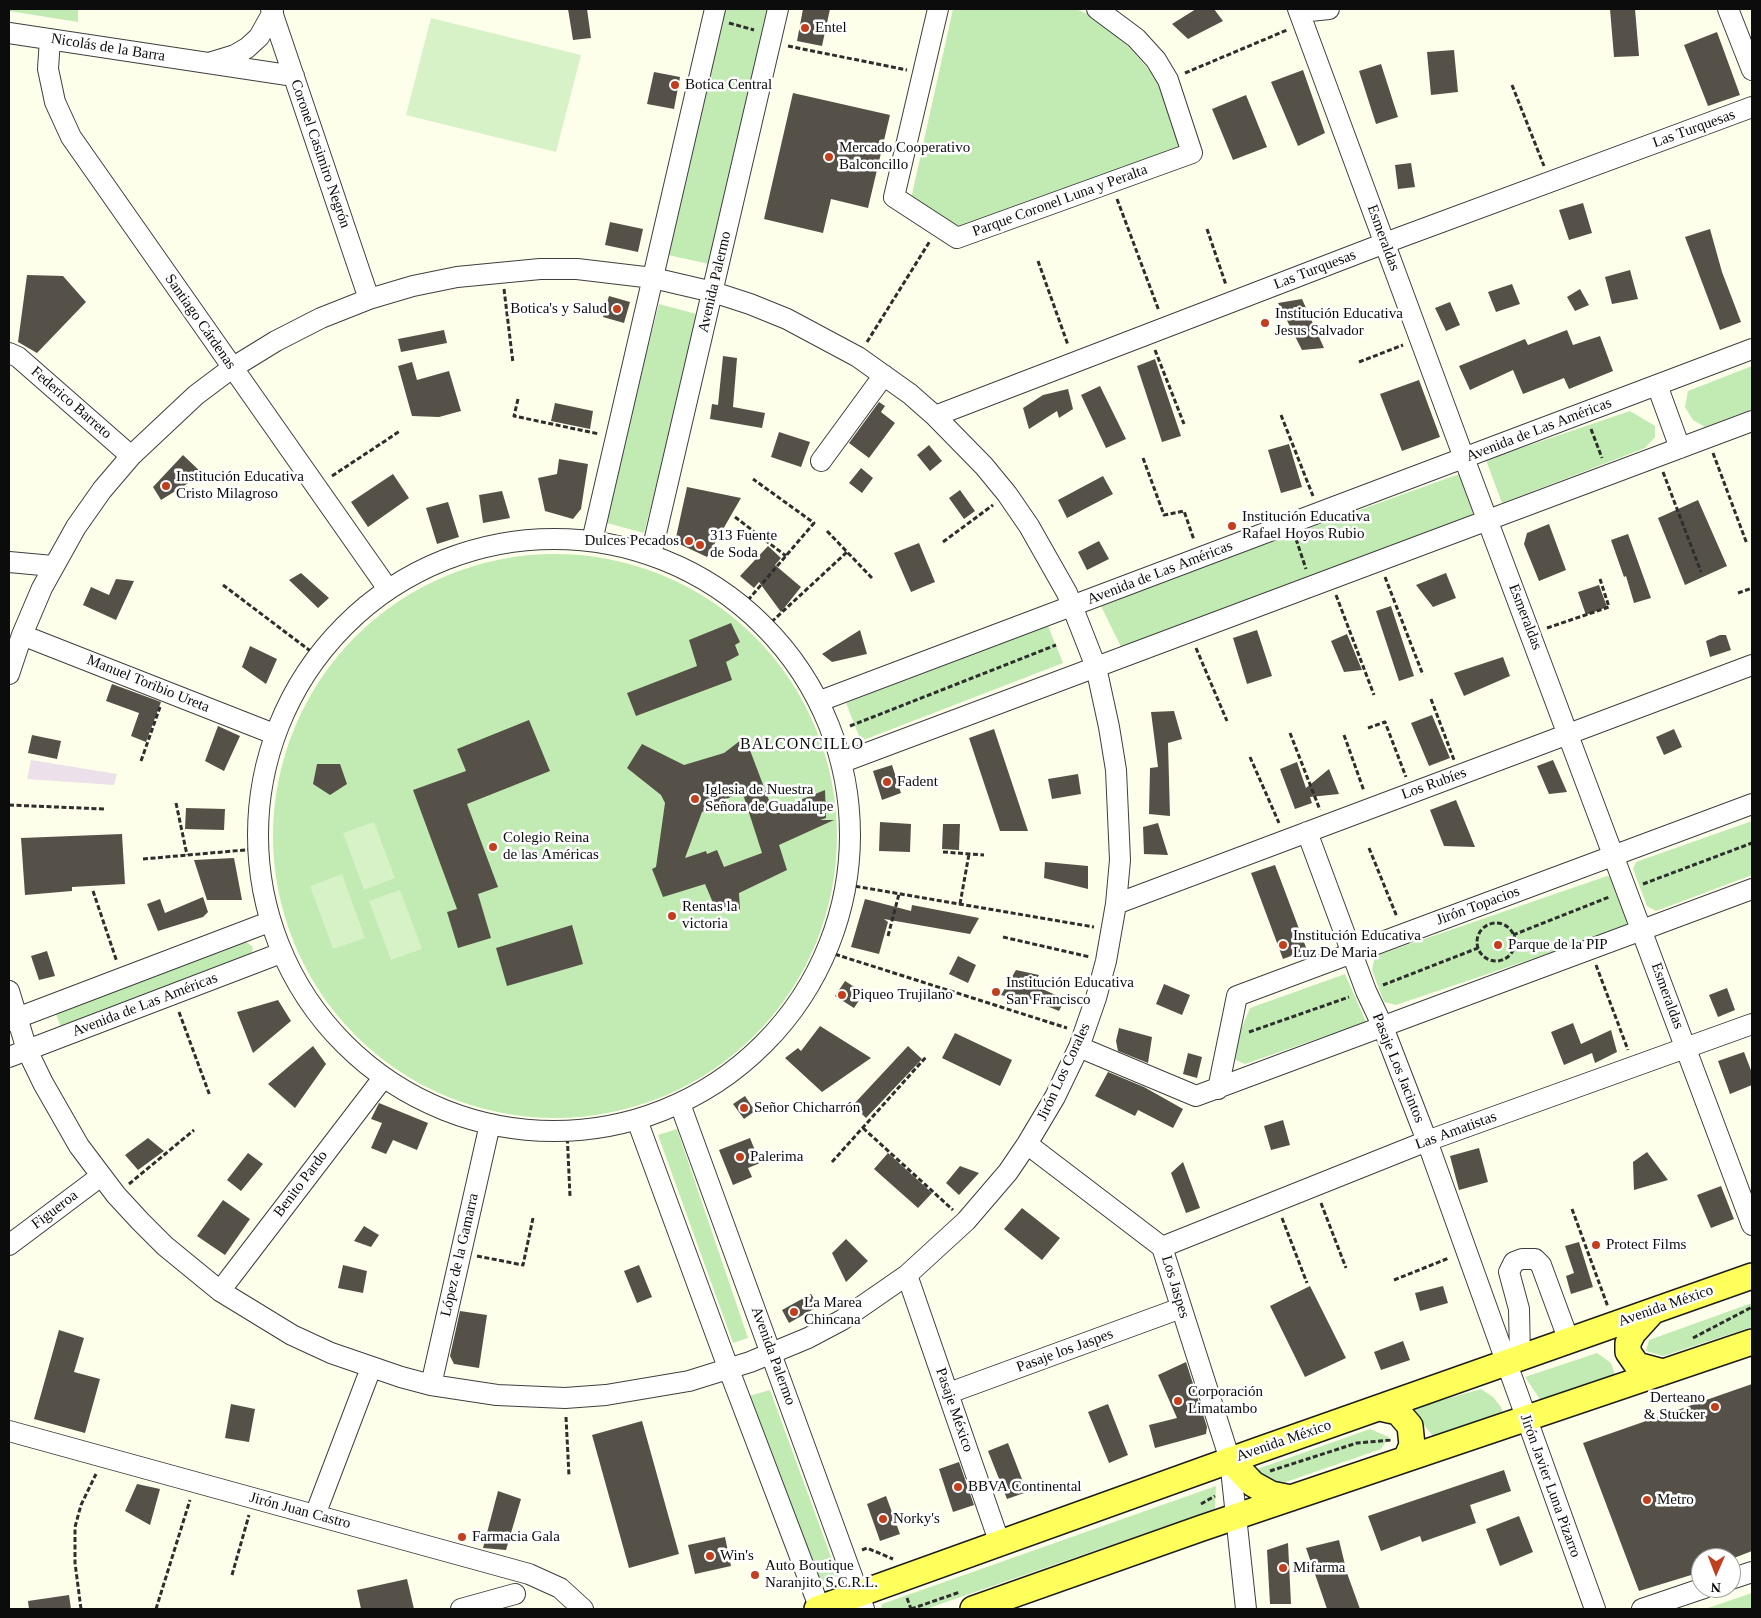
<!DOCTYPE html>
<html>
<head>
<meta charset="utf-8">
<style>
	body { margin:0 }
	#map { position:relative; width:1761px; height:1618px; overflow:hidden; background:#feffeb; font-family:"Times New Roman",serif }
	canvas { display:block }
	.frame { position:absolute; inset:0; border:10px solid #0c0c0c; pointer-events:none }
	.north { position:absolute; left:1691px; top:1548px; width:50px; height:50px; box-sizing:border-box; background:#fff; border:1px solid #9e9e9e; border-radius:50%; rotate:181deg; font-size:14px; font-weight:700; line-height:20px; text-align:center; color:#0c0c0c }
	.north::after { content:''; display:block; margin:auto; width:18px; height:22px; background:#c23f1e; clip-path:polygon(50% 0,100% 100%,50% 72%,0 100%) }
</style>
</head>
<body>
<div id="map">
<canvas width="1761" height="1618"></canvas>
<div class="frame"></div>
<div class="north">N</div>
</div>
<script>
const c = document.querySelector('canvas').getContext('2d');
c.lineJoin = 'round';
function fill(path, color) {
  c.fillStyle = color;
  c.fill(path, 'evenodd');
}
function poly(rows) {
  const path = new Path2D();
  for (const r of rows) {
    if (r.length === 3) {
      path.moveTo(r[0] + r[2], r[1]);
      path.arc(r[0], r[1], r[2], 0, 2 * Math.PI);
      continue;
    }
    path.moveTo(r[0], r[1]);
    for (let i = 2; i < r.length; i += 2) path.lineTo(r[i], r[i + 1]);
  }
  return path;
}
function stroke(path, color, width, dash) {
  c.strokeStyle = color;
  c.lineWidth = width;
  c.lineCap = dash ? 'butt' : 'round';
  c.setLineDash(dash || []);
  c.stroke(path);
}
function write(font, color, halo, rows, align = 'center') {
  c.font = font + ' "Times New Roman",serif';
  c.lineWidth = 5;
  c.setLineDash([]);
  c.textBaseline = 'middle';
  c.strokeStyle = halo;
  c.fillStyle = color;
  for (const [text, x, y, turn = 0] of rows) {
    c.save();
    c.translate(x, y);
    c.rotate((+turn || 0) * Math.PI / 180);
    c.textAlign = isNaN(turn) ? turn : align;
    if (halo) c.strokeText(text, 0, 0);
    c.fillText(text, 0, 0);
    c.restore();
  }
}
fill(poly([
	[31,760,117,774,114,785,27,779]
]), '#ece0ea');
fill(poly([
	[9,9,78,9,78,22,9,11],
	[724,9,767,9,709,264,668,255],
	[953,9,1076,9,1090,15,1126,44,1158,80,1183,147,960,229,911,199],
	[659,304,700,315,644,533,603,522],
	[1752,366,1752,409,1705,427,1693,420,1685,407,1688,391],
	[1630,411,1655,426,1655,437,1645,448,1502,503,1486,460],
	[1459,474,1475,515,1122,649,1100,604],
	[555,836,282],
	[1048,626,1063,663,861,741,846,703],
	[1752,821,1752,875,1656,911,1647,906,1633,869,1636,862],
	[1607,876,1616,877,1629,918,1629,926,1396,1005,1384,1002,1372,970,1375,956],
	[246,942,253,947,251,956,61,1027,55,1012],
	[1345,974,1366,1022,1245,1064,1236,1060,1232,1051,1250,1008],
	[677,1129,748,1338,733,1343,658,1135],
	[1752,1303,1752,1327,1663,1356,1646,1351,1649,1340],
	[1597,1353,1611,1363,1617,1381,1543,1404,1525,1377],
	[1481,1389,1493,1397,1501,1407,1504,1416,1436,1440,1411,1409],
	[770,1390,838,1576,821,1582,749,1396],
	[1370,1429,1389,1437,1381,1449,1283,1483,1266,1483,1249,1472],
	[1216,1486,1215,1509,926,1609,881,1609,882,1604],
	[1752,1593,1752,1609,1705,1609]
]), '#c2ebb3');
fill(poly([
	[431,18,581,55,556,152,406,115],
	[374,822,395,878,364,890,343,833],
	[342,874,365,938,333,949,310,886],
	[400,890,422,949,391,960,369,901]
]), '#d7f2c6');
fill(poly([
	[568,9,587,9,591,38,573,40],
	[803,9,830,9,822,46,797,41],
	[1196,9,1214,9,1223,21,1188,39,1172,24],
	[1610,9,1635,9,1639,56,1614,57],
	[1717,32,1740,95,1708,106,1684,45],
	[1454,50,1458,92,1431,95,1427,52],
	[1381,64,1398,117,1376,124,1359,71],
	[1303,70,1325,133,1298,146,1271,82],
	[654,72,680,77,674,109,647,104],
	[793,93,890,115,868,208,831,199,823,233,764,219],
	[1246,95,1267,147,1233,160,1212,109],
	[1411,163,1415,187,1398,189,1395,165],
	[1583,203,1592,233,1569,240,1559,210],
	[610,222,643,229,638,252,605,245],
	[1710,229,1722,272,1741,322,1720,330,1685,237],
	[1630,270,1638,299,1612,304,1605,277],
	[27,275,63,276,86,302,37,353,18,342],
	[1512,284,1520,304,1496,312,1488,292],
	[1580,289,1589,305,1575,311,1567,297],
	[609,296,630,302,624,323,603,317],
	[1302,299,1324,348,1302,350,1278,303],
	[1450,302,1460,325,1446,331,1435,308],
	[444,330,447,343,401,352,398,339],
	[1567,330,1573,345,1600,336,1613,371,1569,389,1564,378,1523,394,1513,370,1470,390,1459,366,1525,339,1528,345],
	[723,356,737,358,733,407,765,413,762,428,710,419,712,404,718,405],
	[1155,359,1181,436,1162,442,1137,366],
	[412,362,417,380,449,371,461,411,439,417,412,416,398,366],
	[1419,380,1440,437,1402,451,1380,394],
	[1100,386,1126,439,1106,448,1081,395],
	[1068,389,1073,409,1059,418,1057,411,1029,429,1023,408,1043,395],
	[879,402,885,406,881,412,895,423,869,458,849,443],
	[555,403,593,411,590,429,551,421],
	[779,432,810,442,801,467,771,457],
	[1289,444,1302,487,1281,493,1268,450],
	[929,445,942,461,930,471,917,455],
	[183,455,203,474,161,500,153,487],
	[559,459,588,464,581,509,573,519,545,511,538,478,557,474],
	[861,468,873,478,862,493,849,483],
	[393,474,409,498,368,527,351,502],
	[1103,476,1113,494,1067,518,1058,500],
	[687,487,741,498,707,557,675,542],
	[960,490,975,511,964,519,949,498],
	[502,491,510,518,483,523,479,495],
	[1698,500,1727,566,1685,585,1658,518],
	[448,502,459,537,437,544,426,508],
	[1549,524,1566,570,1539,581,1524,544,1527,533],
	[1628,534,1651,598,1634,603,1626,576,1624,577,1611,540],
	[1099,541,1109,559,1087,570,1078,552],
	[919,543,935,582,911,592,894,553],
	[768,546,781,558,775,565,801,587,781,612,759,582,754,588,740,576],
	[301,573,329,598,318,608,289,580],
	[1446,573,1456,598,1433,607,1416,585],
	[116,579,134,581,116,620,83,605,91,587,109,595],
	[1599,585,1607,607,1586,615,1578,592],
	[1391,606,1414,676,1399,681,1376,611],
	[731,623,740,642,735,645,739,655,726,662,732,680,636,716,627,693,697,666,689,640],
	[860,630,867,654,832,662,822,654],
	[1257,630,1272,676,1247,684,1233,638],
	[1347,634,1362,670,1344,672,1331,641],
	[1720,635,1726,635,1731,650,1710,657,1706,641],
	[250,646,277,659,266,684,242,667],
	[1503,657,1510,676,1464,696,1454,673],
	[112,684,161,702,146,742,131,736,139,713,106,701],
	[1174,711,1182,739,1168,743,1170,816,1149,814,1150,768,1158,767,1151,712],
	[1432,715,1450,758,1429,766,1411,723],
	[529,720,550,771,467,804,498,887,478,894,491,938,458,948,447,912,457,909,413,790,466,771,457,749],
	[218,726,240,736,224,771,205,761],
	[994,729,1028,831,1000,831,969,738],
	[1674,729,1682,747,1664,755,1656,737],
	[32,735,61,741,57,759,28,753],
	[745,737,773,811,825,790,826,818,820,820,834,820,779,845,787,870,739,893,740,910,714,905,705,884,663,897,652,869,656,867,665,803,661,795,627,768,642,744,684,765,724,753],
	[742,791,762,853,724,867,717,850,707,854,706,851,685,858,702,812],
	[1553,760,1567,792,1549,794,1537,766],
	[1297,762,1306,788,1329,769,1339,794,1310,797,1312,803,1295,809,1280,769],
	[317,764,340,764,347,784,330,795,313,784],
	[892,765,901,793,882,800,873,771],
	[1078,774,1081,794,1052,799,1048,779],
	[1456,800,1475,847,1444,846,1430,810],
	[186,808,225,809,224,830,185,829],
	[880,822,911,824,910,852,879,851],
	[1158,823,1168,855,1144,854,1143,827],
	[943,824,960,824,959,850,942,849],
	[122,834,125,884,72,887,72,891,25,895,21,838],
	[234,858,242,900,207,900,194,860],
	[1045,862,1088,866,1088,889,1044,878],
	[1275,865,1307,950,1283,959,1251,873],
	[203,897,208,912,203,917,158,931,147,904,160,899,165,913],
	[865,899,911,911,912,905,979,918,970,934,884,919,888,922,879,954,851,947],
	[572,925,583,964,507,986,496,948],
	[47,951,55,976,39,980,31,956],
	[958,956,976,965,968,983,949,974],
	[1016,970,1039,975,1033,985,1065,999,1059,1011,1025,997,1023,1001,1001,995],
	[845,981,864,993,854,1008,835,996],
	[1164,984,1190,995,1182,1015,1156,1004],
	[1727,988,1735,1010,1718,1017,1709,995],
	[278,1000,291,1021,253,1053,237,1012],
	[1573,1023,1581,1044,1611,1030,1617,1052,1595,1063,1592,1053,1564,1065,1551,1032],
	[820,1026,871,1058,822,1092,785,1058,798,1048,801,1051],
	[1119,1028,1152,1037,1148,1063,1118,1051,1116,1041],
	[955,1033,1012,1060,1000,1086,942,1058],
	[313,1046,326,1064,295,1108,268,1084],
	[908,1046,922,1059,866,1118,853,1105],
	[1744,1052,1752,1073,1752,1085,1730,1094,1718,1061],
	[1188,1053,1202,1057,1197,1078,1183,1074],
	[1108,1072,1144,1087,1183,1109,1173,1128,1138,1110,1135,1116,1095,1096],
	[745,1096,755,1111,744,1119,733,1104],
	[379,1103,428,1123,417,1150,393,1140,386,1154,371,1148,382,1123,371,1119],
	[1283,1120,1290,1145,1271,1150,1264,1126],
	[148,1138,164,1151,138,1170,125,1155],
	[750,1138,760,1163,748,1168,752,1177,733,1185,719,1150],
	[1479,1148,1488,1182,1459,1190,1450,1156],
	[1647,1152,1668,1180,1634,1190,1633,1162],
	[248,1153,263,1164,241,1191,227,1180],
	[888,1153,932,1193,918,1208,874,1169],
	[1183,1162,1200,1208,1186,1213,1171,1173],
	[960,1166,979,1173,959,1195,946,1183],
	[1721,1186,1734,1219,1711,1228,1697,1195],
	[223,1200,250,1219,225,1255,197,1236],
	[1022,1208,1060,1238,1042,1260,1004,1229],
	[364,1226,379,1235,371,1247,354,1241],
	[846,1239,868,1261,846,1282,832,1253],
	[1579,1242,1593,1287,1571,1294,1566,1276,1574,1273,1565,1246],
	[343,1265,367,1271,363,1293,338,1288],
	[639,1265,652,1297,637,1303,624,1271],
	[1310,1286,1346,1358,1305,1377,1270,1306],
	[1443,1286,1448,1303,1420,1311,1415,1293],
	[811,1294,819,1306,789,1323,782,1310],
	[460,1311,487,1315,479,1368,454,1364,450,1356],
	[59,1330,84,1338,74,1372,100,1379,85,1433,34,1419],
	[1403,1341,1410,1360,1381,1370,1374,1352],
	[1186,1362,1207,1427,1206,1434,1155,1448,1149,1425,1177,1418,1158,1375],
	[1752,1384,1752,1551,1734,1558,1701,1558,1701,1572,1639,1591,1583,1443],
	[231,1404,255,1409,249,1442,225,1438],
	[1108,1404,1128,1455,1109,1463,1088,1412],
	[642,1421,679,1554,629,1568,592,1435],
	[1008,1443,1027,1492,1007,1499,988,1451],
	[959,1462,974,1505,953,1512,939,1469],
	[1504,1470,1511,1491,1470,1505,1476,1523,1422,1542,1420,1536,1381,1551,1368,1516],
	[137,1484,160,1489,150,1525,125,1511],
	[498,1491,521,1499,506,1550,483,1548],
	[886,1496,900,1534,880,1541,867,1504],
	[1519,1516,1533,1552,1500,1566,1486,1529],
	[725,1537,731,1566,695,1574,688,1545],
	[1339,1540,1347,1573,1360,1609,1327,1609,1306,1548],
	[1288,1543,1291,1604,1270,1604,1267,1550],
	[407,1579,414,1609,361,1609,357,1590],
	[69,1595,71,1609,29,1609,28,1601]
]), '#555148');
const minor = poly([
	[271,9,369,299],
	[938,9,894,197,957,238,1192,153,1168,80,1156,60,1136,38,1097,9],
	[1298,9,1464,458,1752,1225],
	[1728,9,1752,70],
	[1300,12,1329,9],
	[9,33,294,76],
	[50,39,48,69,55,102,71,137,388,589],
	[212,62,235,55,247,48,259,37,273,12],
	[9,353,18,357,131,456],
	[1657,385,1680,448],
	[935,416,1385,243,1752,107],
	[821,461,884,375],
	[554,835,296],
	[592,541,715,9],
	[651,555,778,9],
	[9,562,53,566],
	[22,635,274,734],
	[9,674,22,635,42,588,76,527,102,490,131,456,196,395,232,368,276,341,321,318,369,299,413,286,457,277,540,269,577,269,653,278,713,292,750,304,787,319,858,357,910,394,935,416,984,466,1007,494,1029,526,1067,593,1096,667,1109,727,1116,770,1120,860,1116,904,1106,961,1096,998,1079,1047,1055,1097,1027,1144,1008,1172,966,1221,907,1275,842,1320,808,1338,750,1362,689,1381,606,1395,565,1398,497,1395,431,1385,401,1377,331,1353,292,1335,220,1291,165,1246,140,1221,116,1195,79,1146,43,1083,27,1050,9,991],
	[820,701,1752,349],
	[843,762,1752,421],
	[1307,832,1366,991,1383,1027,1427,1141,1595,1609],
	[1116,904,1752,665],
	[9,1021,269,922],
	[1079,1047,1196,1096,1752,889],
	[9,1057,281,953],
	[1218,1089,1237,996,1752,804],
	[680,1104,864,1609],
	[637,1120,729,1370,820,1609],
	[1027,1144,1162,1247,1230,1460,1246,1609],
	[9,1245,101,1176],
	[1162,1247,1427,1141,1752,1024],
	[907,1275,1000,1544],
	[220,1291,383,1078],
	[1520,1357,1519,1309,1509,1272,1514,1262,1522,1259,1535,1259,1541,1265,1569,1341],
	[431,1385,490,1124],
	[949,1393,1181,1308],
	[9,1431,529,1574,560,1588,583,1609],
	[315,1515,371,1368],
	[1731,1579,1752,1572],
	[461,1609,515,1594],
	[1642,1609,1704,1588]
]);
const major = poly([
	[1652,1312,1633,1333,1628,1343,1628,1352,1637,1365,1663,1372],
	[1380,1408,1398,1412,1410,1426,1412,1445,1406,1459],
	[1230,1460,1253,1484,1271,1494,1291,1498],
	[817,1609,1256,1451,1752,1276],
	[973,1609,1202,1528,1752,1342]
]);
stroke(minor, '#3f3f3f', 22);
stroke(major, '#1d1d1d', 28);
stroke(poly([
	[729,23,754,30],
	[788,46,907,70],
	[1185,73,1287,30],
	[1512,85,1544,166],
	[1117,199,1159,311],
	[1207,229,1226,285],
	[1038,261,1068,345],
	[504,289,513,363],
	[867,342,930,241],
	[1155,350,1184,424],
	[1359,362,1403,345],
	[518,399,514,416,599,434],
	[1281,415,1313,496],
	[1591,429,1602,458],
	[1713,453,1747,544],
	[1143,458,1164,515,1184,511,1194,540],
	[1663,472,1701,572],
	[332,476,400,431],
	[735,517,786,556],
	[827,531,872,578],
	[1296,539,1306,569],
	[943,542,993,505],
	[1385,577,1423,675],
	[223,585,317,656],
	[1738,593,1752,588],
	[1336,595,1374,695],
	[743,606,814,523,753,479],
	[766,627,847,552],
	[1547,628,1609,607,1600,579],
	[1196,648,1227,721],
	[1431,699,1454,760],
	[850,726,1056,645],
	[1368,728,1385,722,1406,777],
	[1290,733,1320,810],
	[1344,735,1364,791],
	[1250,757,1279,823],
	[141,761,160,707],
	[176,803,187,855],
	[9,805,104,809],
	[1369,848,1397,917],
	[943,852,984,855],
	[143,859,256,849],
	[1643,884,1752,843],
	[848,885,1094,927],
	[93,891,117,962],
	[960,904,969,854],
	[1496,942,19],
	[1513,935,1609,897],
	[888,936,899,894],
	[1003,937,1090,957],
	[828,952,1067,1028],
	[1596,965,1628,1050],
	[1383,985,1478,948],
	[179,1012,210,1096],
	[1249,1032,1349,997],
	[863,1128,953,1210],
	[567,1131,570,1196],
	[832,1162,926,1057],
	[129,1184,194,1130],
	[1321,1203,1346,1268],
	[1572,1209,1608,1307],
	[1282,1218,1307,1283],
	[477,1256,523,1265,533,1218],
	[1394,1280,1449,1258],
	[1693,1338,1752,1307],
	[566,1417,569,1476],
	[1270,1471,1357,1443,1392,1440],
	[1201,1504,1215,1496],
	[862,1550,867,1548,893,1559],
	[232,1575,249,1515],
	[907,1598,911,1609],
	[81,1609,75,1563,75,1527,81,1505,96,1474],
	[156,1609,190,1500],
	[911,1609,960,1592]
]), '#2e2e2e', 3, [5, 2.5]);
stroke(minor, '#fff', 20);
stroke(major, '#feff5b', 25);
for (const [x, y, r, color] of [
	[805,28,5,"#c23f1e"],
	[675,85,5,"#c23f1e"],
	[829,157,5,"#c23f1e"],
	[617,309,5,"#c23f1e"],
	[1265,323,5,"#c23f1e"],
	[166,486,5,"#c23f1e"],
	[1232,526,5,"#c23f1e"],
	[689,541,5,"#c23f1e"],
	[700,545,5,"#c23f1e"],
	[887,782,5,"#c23f1e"],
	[695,799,5,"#c23f1e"],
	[493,847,5,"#c23f1e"],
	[672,916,5,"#c23f1e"],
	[1283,945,5,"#c23f1e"],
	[1498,945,5,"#c23f1e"],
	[996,992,5,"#c23f1e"],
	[842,995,5,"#c23f1e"],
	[744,1108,5,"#c23f1e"],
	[740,1157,5,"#c23f1e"],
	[1596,1245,5,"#c23f1e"],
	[794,1312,5,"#c23f1e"],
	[1178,1401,5,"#c23f1e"],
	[1715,1407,5,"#c23f1e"],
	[958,1487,5,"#c23f1e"],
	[1647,1500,5,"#c23f1e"],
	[883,1519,5,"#c23f1e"],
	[462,1537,5,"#c23f1e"],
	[710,1556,5,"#c23f1e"],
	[1283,1568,5,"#c23f1e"],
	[755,1575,5,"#c23f1e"]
]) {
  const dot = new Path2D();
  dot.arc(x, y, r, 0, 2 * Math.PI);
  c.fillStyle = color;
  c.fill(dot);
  stroke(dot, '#fff', 2);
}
write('15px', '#0c0c0c', '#fff', [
	["Entel",815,28],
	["Botica Central",685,85],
	["Mercado Cooperativo",839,148],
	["Balconcillo",839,165],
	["Botica's y Salud",607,309,"right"],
	["Institución Educativa",1275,314],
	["Jesus Salvador",1275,331],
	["Institución Educativa",176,477],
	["Cristo Milagroso",176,494],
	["Institución Educativa",1242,517],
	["Rafael Hoyos Rubio",1242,534],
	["313 Fuente",710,536],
	["de Soda",710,553],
	["Dulces Pecados",679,541,"right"],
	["Fadent",897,782],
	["Iglesia de Nuestra",705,790],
	["Señora de Guadalupe",705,807],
	["Colegio Reina",503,838],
	["de las Américas",503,855],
	["Rentas la",682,907],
	["victoria",682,924],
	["Institución Educativa",1293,936],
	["Luz De Maria",1293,953],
	["Parque de la PIP",1508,945],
	["Institución Educativa",1006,983],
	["San Francisco",1006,1000],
	["Piqueo Trujilano",852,995],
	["Señor Chicharrón",754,1108],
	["Palerima",750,1157],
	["Protect Films",1606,1245],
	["La Marea",804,1303],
	["Chincana",804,1320],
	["Corporación",1188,1392],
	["Limatambo",1188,1409],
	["Derteano",1705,1398,"right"],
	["& Stucker",1705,1415,"right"],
	["BBVA Continental",968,1487],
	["Metro",1657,1500],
	["Norky's",893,1519],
	["Farmacia Gala",472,1537],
	["Win's",720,1556],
	["Auto Boutique",765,1566],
	["Naranjito S.C.R.L.",765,1583],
	["Mifarma",1293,1568]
], 'left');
write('15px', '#0c0c0c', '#fff', [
	["Nicolás de la Barra",108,48,9],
	["Las Turquesas",1694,129,-20],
	["Coronel Casimiro Negrón",320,154,71],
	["Parque Coronel Luna y Peralta",1060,201,-20],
	["Esmeraldas",1383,238,70],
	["Las Turquesas",1315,270,-21],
	["Avenida Palermo",715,282,-77],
	["Santiago Cárdenas",200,322,55],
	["Federico Barreto",71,403,41],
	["Avenida de Las Américas",1539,430,-21],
	["Avenida de Las Américas",1160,573,-21],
	["Esmeraldas",1525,617,69],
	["Manuel Toribio Ureta",148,684,22],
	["Los Rubíes",1434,784,-20],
	["Jirón Topacios",1478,906,-20],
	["Esmeraldas",1667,996,70],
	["Avenida de Las Américas",145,1005,-21],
	["Pasaje Los Jacintos",1398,1068,68],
	["Jirón Los Corales",1064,1072,-65],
	["Las Amatistas",1456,1131,-20],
	["Benito Pardo",301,1184,-53],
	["Figueroa",55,1210,-37],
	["López de la Gamarra",460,1255,-77],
	["Los Jaspes",1175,1287,73],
	["Avenida México",1666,1306,-19],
	["Pasaje los Jaspes",1065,1351,-20],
	["Avenida Palermo",773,1356,70],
	["Pasaje México",954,1410,71],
	["Avenida México",1284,1441,-19],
	["Jirón Javier Luna Pizarro",1550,1486,70],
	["Jirón Juan Castro",300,1511,15]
]);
c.letterSpacing = '1px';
write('16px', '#0c0c0c', '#fff', [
	["BALCONCILLO",802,745]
]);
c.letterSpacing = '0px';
</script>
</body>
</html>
